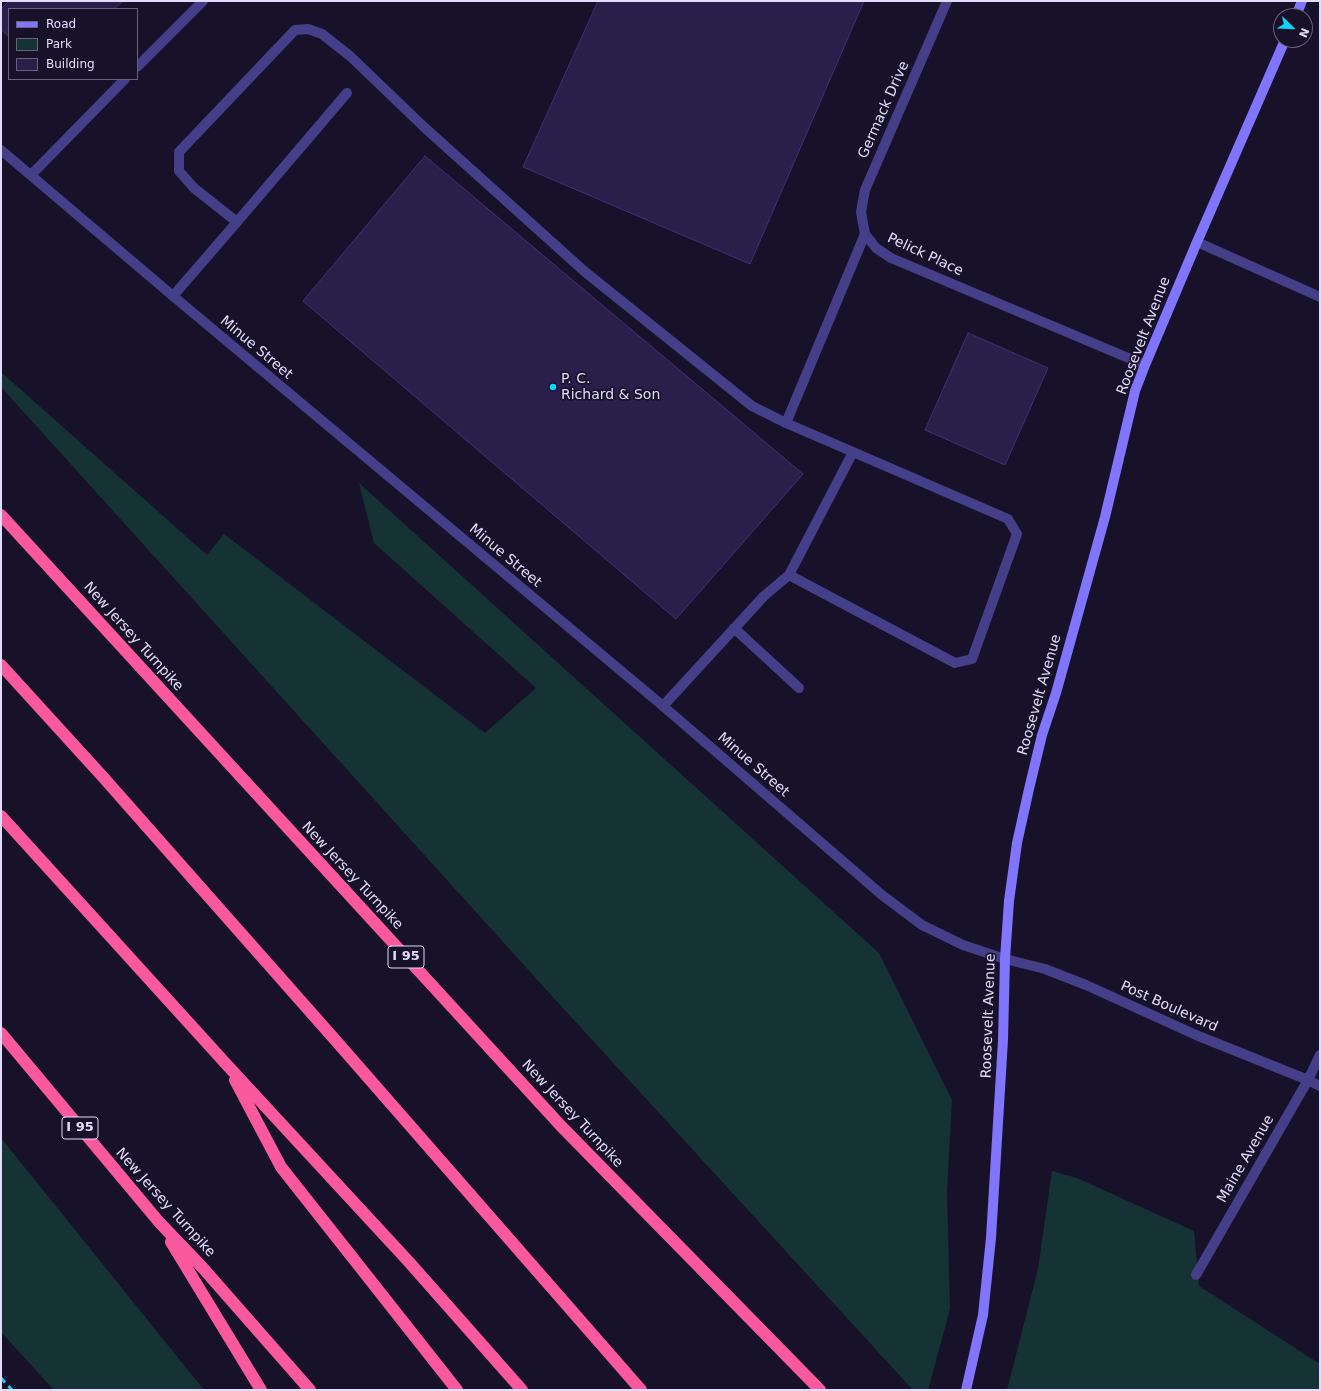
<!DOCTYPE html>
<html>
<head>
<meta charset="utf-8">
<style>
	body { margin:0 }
	#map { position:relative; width:1321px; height:1391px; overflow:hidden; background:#17112a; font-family:"DejaVu Sans",sans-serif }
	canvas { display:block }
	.frame { position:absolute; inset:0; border:2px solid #e2dcfe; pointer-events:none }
	.legend { position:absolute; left:8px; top:8px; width:130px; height:72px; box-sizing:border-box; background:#17112a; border:1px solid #68627f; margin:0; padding:5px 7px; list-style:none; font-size:12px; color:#e2dcfe }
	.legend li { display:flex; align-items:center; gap:8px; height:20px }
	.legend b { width:20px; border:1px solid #68627f }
	.north { position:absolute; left:1273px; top:8px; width:40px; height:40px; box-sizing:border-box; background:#17112a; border:1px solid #68627f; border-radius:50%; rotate:113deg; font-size:11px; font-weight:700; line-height:16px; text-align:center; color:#e2dcfe }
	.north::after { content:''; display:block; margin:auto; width:14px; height:18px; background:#0cd4fa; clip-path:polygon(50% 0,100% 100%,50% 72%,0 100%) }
</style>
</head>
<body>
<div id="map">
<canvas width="1321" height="1391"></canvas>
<div class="frame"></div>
<ul class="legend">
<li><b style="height:5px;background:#8075fc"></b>Road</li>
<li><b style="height:11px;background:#153334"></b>Park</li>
<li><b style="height:11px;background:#2a1e4b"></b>Building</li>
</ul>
<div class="north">N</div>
</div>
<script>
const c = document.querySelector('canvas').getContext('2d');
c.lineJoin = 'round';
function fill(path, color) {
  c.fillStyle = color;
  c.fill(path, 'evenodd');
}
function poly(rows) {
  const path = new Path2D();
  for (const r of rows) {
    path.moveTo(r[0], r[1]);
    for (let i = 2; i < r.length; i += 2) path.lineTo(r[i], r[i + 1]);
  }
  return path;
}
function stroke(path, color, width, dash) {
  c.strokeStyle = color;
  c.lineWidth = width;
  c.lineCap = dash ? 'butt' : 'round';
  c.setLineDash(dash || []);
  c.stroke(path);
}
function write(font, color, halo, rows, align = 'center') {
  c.font = font + ' "DejaVu Sans",sans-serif';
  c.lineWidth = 3.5;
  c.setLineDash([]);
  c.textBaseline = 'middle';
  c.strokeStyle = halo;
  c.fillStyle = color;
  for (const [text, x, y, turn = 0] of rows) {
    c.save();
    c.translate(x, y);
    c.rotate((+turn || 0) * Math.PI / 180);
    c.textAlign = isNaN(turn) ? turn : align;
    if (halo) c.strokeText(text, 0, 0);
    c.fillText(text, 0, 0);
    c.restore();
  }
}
fill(poly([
	[1,372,207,555,224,534,485,733,536,688,374,543,359,483,879,953,952,1100,947,1191,950,1309,928,1390,913,1390,551,995,1,387],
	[1,1138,204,1390,54,1390,1,1332],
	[1052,1171,1077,1178,1194,1231,1199,1286,1320,1364,1320,1390,1007,1390,1038,1269]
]), '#153334');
const building = poly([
	[9,1,123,1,114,9,9,9,9,37,1,29,1,9,9,1],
	[598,1,864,1,750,264,523,167,598,1],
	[425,156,803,474,676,619,303,301,425,156],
	[968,333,1048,368,1005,465,925,430,968,333]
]);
fill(building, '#2a1e4b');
stroke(building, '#423076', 1);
stroke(poly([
	[137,67,203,1],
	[31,175,125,79],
	[237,222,347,93],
	[173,296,237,222,194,188,179,171,179,152,295,30,308,29,322,34,350,56,424,127,584,271,752,406,786,423,1008,519,1017,534,972,659,955,663,789,575,764,596,663,706],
	[789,575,853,452],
	[734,628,799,688]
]), '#453e88', 10);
stroke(poly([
	[947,1,865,190,861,212,865,234,876,248,891,258,1145,365],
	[1,150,173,296,663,706,882,895,922,925,963,945,1005,959,1045,969,1086,985,1196,1035,1308,1080,1320,1086],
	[1197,242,1320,297],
	[786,423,865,234],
	[1196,1275,1308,1080,1320,1055]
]), '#453e88', 10);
stroke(poly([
	[1296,16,1302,1],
	[966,1390,983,1315,991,1238,1003,1040,1005,959,1009,901,1017,843,1029,789,1042,735,1056,693,1105,517,1135,391,1145,365,1197,242,1285,40]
]), '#8075fc', 10);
stroke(poly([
	[1,515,561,1126,820,1390],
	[1,665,103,777,337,1042,641,1390],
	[1,816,227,1065,409,1262,522,1390],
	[1,1033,159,1222,202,1267,310,1390],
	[235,1080,281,1167,457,1390],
	[171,1242,261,1390]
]), '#fb599e', 12);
stroke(poly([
	[1,1378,12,1390]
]), '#0cd4fa', 3, [6, 5]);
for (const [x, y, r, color] of [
	[553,387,4,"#0cd4fa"]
]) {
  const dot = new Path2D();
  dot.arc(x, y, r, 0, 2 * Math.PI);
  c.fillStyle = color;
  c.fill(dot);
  stroke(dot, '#17112a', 1.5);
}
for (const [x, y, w] of [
	[406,957,36],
	[80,1128,36]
]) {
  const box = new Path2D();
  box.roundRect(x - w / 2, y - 11, w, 22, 3);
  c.fillStyle = '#17112a';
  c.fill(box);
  stroke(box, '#e2dcfe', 1);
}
write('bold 13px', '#e2dcfe', null, [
	["I 95",406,957],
	["I 95",80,1128]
]);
write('14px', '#e2dcfe', '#17112a', [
	["Germack Drive",884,110,-66],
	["Pelick Place",925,255,25],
	["Roosevelt Avenue",1144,336,-69],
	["Minue Street",256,348,40],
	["Minue Street",505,556,40],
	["New Jersey Turnpike",133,637,48],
	["Roosevelt Avenue",1040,695,-74],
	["Minue Street",753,765,41],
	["New Jersey Turnpike",352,876,47],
	["Post Boulevard",1169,1007,24],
	["Roosevelt Avenue",989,1016,-88],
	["New Jersey Turnpike",572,1114,47],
	["Maine Avenue",1246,1159,-60],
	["New Jersey Turnpike",165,1203,48]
]);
write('14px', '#e2dcfe', '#17112a', [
	["P. C.",561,379],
	["Richard & Son",561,395]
], 'left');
</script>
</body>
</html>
